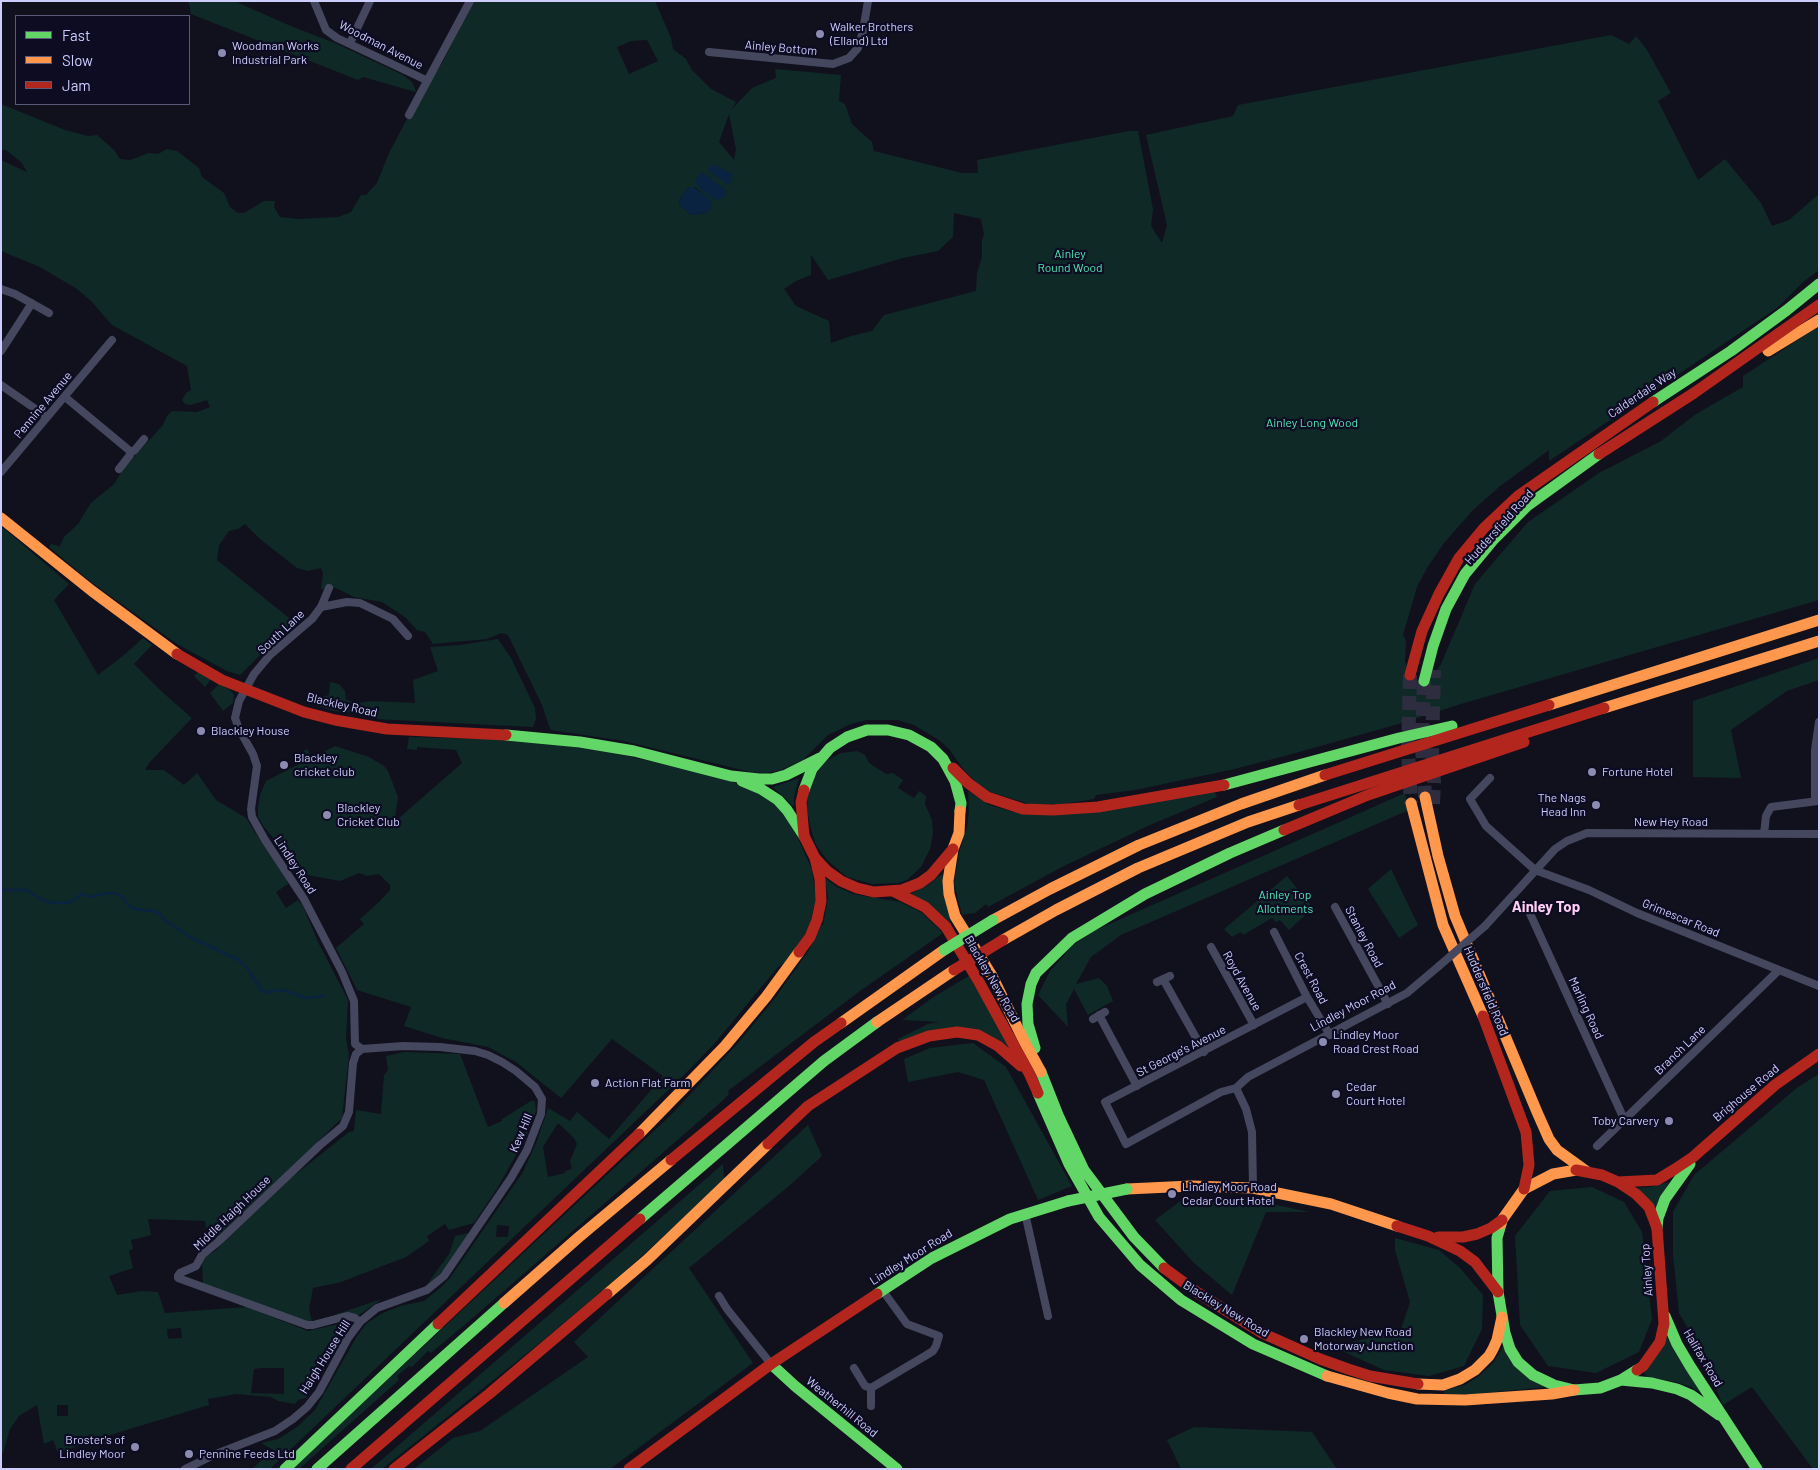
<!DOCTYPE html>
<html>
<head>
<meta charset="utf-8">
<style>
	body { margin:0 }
	#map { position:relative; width:1820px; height:1470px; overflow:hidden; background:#11111d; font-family:Barlow,sans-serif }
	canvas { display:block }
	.frame { position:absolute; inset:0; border:2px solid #cecdff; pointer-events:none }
	.legend { position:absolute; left:15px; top:15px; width:175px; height:90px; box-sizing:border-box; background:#0d0c22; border:1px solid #5a597a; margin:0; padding:6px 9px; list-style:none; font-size:15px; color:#cecdff }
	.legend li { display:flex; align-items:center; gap:10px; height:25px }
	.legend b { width:25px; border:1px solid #5a597a }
</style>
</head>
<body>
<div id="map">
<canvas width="1820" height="1470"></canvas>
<div class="frame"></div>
<ul class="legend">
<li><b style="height:6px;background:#63d668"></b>Fast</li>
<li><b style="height:6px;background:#ff974d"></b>Slow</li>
<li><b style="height:6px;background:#b3261e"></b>Jam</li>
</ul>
</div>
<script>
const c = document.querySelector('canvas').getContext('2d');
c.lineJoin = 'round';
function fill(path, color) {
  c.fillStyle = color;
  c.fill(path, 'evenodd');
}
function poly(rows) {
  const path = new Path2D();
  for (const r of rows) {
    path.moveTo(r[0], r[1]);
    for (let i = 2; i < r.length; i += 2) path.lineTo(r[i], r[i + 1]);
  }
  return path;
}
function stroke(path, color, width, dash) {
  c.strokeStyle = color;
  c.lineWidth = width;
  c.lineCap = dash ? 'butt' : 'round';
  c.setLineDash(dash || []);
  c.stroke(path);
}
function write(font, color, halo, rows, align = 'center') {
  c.font = font + ' Barlow,sans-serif';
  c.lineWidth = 4.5;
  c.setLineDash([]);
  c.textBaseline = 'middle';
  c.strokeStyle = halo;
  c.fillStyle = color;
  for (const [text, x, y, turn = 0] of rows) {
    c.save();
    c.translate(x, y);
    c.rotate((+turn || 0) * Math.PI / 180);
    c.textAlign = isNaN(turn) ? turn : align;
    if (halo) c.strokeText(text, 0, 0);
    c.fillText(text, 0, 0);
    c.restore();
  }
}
fill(poly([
	[187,1,234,1,293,27,335,43,403,75,412,82,416,92,363,77,358,80,191,14,189,3],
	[473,1,655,1,671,38,673,49,686,59,692,70,711,89,736,102,731,110,752,88,776,78,775,69,841,75,839,101,845,104,852,124,872,142,874,151,962,173,978,173,977,160,1129,131,1138,131,1153,209,1151,226,1162,243,1167,225,1146,135,1233,116,1238,105,1611,35,1629,44,1636,36,1647,50,1671,93,1658,101,1698,180,1725,159,1761,203,1772,226,1789,220,1819,194,1819,270,1803,282,1777,308,1549,461,1549,450,1499,487,1472,511,1444,543,1427,568,1417,587,1403,635,1406,640,1405,661,1409,674,1415,683,1420,684,1427,682,1436,671,1441,664,1475,584,1528,522,1599,473,1661,441,1696,414,1743,387,1743,376,1819,326,1819,600,1461,704,1402,723,1285,756,1230,770,1135,790,1096,795,1094,799,1064,804,1029,804,984,790,964,770,949,749,939,740,914,725,897,720,867,720,851,724,828,735,803,760,781,770,767,773,750,772,624,741,551,730,549,726,542,705,508,635,501,633,487,639,433,644,425,632,417,630,405,617,382,602,354,597,336,588,321,589,323,573,321,568,308,571,297,568,260,539,245,524,238,529,229,531,219,545,217,560,294,622,240,675,227,671,177,644,91,582,49,547,51,544,60,546,64,537,78,524,91,503,114,484,124,468,163,425,167,416,172,411,197,412,210,407,207,400,191,405,185,404,182,400,186,393,191,390,187,366,112,325,91,301,77,289,40,267,1,251,1,160,27,172,21,162,6,150,1,150,1,104,65,130,88,136,97,135,114,150,120,159,130,160,149,153,158,154,167,149,177,151,199,168,202,177,224,193,230,207,238,213,244,213,264,201,275,201,274,207,280,217,299,219,338,217,351,212,361,195,366,195,377,183,389,153,420,94,443,62],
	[647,40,658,61,629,74,617,47,631,41],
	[729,114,736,149,734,160,719,142],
	[689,187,696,188,712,203,707,213,691,215,679,204,681,197],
	[954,213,981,219,984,234,982,240,982,257,977,273,976,291,884,315,872,331,851,336,831,343,829,321,796,306,784,289,796,281,811,275,811,255,828,280,903,258,938,251,953,237],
	[1,526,69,584,54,600,98,675,124,655,143,638,152,645,134,664,161,691,192,718,149,763,145,770,164,770,184,785,197,773,216,800,246,818,260,840,285,875,288,884,276,892,286,908,298,900,303,906,318,942,348,1000,346,1038,349,1055,342,1118,220,1238,214,1238,214,1230,206,1228,205,1221,148,1219,151,1235,131,1240,133,1249,129,1251,133,1268,109,1276,117,1295,142,1291,158,1292,165,1313,247,1307,308,1331,348,1322,325,1368,306,1398,298,1400,295,1404,278,1401,271,1397,236,1394,208,1399,209,1405,100,1438,58,1453,53,1440,44,1444,37,1405,19,1416,10,1429,3,1453,1,1453],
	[181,1328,182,1338,168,1339,167,1329],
	[261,1368,284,1368,284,1394,251,1393,254,1369],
	[57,1405,68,1405,68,1416,57,1416],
	[498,639,511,658,535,708,536,719,533,727,375,719,370,717,376,714,372,713,363,716,354,713,334,711,305,702,309,694,313,693,322,697,329,695,330,682,339,684,345,691,346,700,358,703,371,701,415,703,413,680,438,671,430,647,460,645],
	[1819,658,1819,680,1787,691,1731,730,1741,778,1693,777,1693,701],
	[198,672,211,679,205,687,194,676],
	[219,684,230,690,234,695,233,703,223,711,210,693],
	[409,737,490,739,555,744,610,752,705,774,753,788,776,803,796,834,812,870,816,898,810,925,790,959,778,967,714,1044,685,1074,270,1469,252,1469,273,1450,261,1443,278,1439,297,1427,315,1410,357,1336,367,1323,383,1313,400,1306,424,1301,440,1288,450,1278,523,1172,537,1141,548,1108,570,1121,577,1112,609,1139,663,1076,612,1039,561,1098,516,1062,488,1047,442,1038,404,1026,411,1007,357,990,336,948,364,924,360,919,380,901,390,890,390,885,379,874,367,876,359,873,340,881,297,873,285,857,281,847,264,827,258,817,258,807,260,795,266,781,303,762,299,754,307,749,312,758,335,746,369,757,384,766,388,771,398,797,395,818,399,818,462,763,456,750,417,747,417,750,407,749],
	[558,1123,574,1138,577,1144,570,1161,572,1169,565,1171,565,1173,548,1177,543,1147],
	[497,1225,509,1226,508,1237,496,1237],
	[857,751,865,755,869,763,886,774,893,773,903,780,898,788,914,798,919,791,926,796,925,804,932,820,933,833,930,849,921,867,907,880,898,883,872,884,847,877,827,860,816,845,811,829,807,810,808,794,814,777,826,761,835,756,841,753],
	[799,778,794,797,794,806,793,806,773,787],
	[968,791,989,805,1013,812,1215,792,1217,797,1150,825,1064,866,988,907,986,904,975,913,962,915,954,883,959,853,967,828,969,811],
	[1405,793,1409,810,1121,935,1091,957,1076,984,1099,978,1107,986,1113,1001,1088,1015,1074,989,1066,1004,1068,1027,1038,995,1050,971,1073,945,1096,930],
	[1391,869,1418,925,1399,938,1368,889],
	[940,875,943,875,951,926,912,894,912,893,928,885],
	[1287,876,1313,908,1289,930,1280,920,1276,922,1272,918,1243,935,1241,932,1232,937,1224,929],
	[825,878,837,887,853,894,900,902,922,913,943,933,860,991,728,1091,729,1094,720,1103,475,1316,431,1353,428,1351,412,1367,409,1366,397,1376,399,1380,299,1469,292,1469,671,1115,739,1042,775,998,809,950,821,925,823,925,828,898],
	[969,976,1011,1049,975,1031,900,1043,898,1039,928,1024,939,1022,902,1020,935,996],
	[973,1043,1006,1067,1072,1186,1038,1200,984,1080,958,1072,908,1082,904,1059,930,1048],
	[405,1052,460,1054,488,1127,502,1121,502,1119,531,1101,535,1101,536,1111,525,1139,498,1187,474,1223,449,1230,445,1224,427,1236,429,1241,406,1257,341,1282,313,1288,309,1309,312,1322,306,1322,203,1284,202,1263,205,1257,215,1251,291,1178,349,1132,354,1131,356,1110,381,1114,384,1075,388,1070,386,1056],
	[1819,1074,1819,1469,1813,1469,1752,1387,1723,1405,1695,1340,1679,1313,1673,1254,1673,1212,1694,1175,1798,1087],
	[808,1125,822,1156,789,1186,689,1268,753,1363,610,1469,414,1469,453,1438,480,1431,588,1357,574,1342],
	[723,1164,724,1177,727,1176,742,1165,623,1273,541,1342,382,1469,371,1469],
	[1669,1182,1663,1195,1655,1213,1636,1188,1650,1187],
	[1592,1187,1624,1202,1642,1232,1652,1319,1639,1352,1596,1373,1548,1366,1520,1325,1515,1236,1550,1191],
	[1183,1199,1247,1199,1310,1212,1266,1212,1232,1295,1194,1263,1155,1220],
	[469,1233,445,1269,426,1286,449,1254,455,1236],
	[1395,1238,1439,1250,1460,1268,1483,1295,1482,1329,1464,1366,1429,1376,1384,1370,1331,1346,1370,1338,1401,1329,1410,1302,1395,1250],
	[382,1299,359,1315,348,1314,335,1318,334,1315],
	[1666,1335,1704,1395,1691,1387,1676,1382,1647,1377,1643,1372],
	[1504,1345,1546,1387,1474,1394,1444,1395,1445,1390,1465,1385,1479,1376,1493,1363],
	[1194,1427,1312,1432,1337,1469,1181,1469,1167,1440]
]), '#0f2927');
fill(poly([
	[712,164,733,174,732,178,728,185,708,170],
	[702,172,726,190,724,197,717,200,701,190,695,181],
	[689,187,693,187,710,199,712,203,711,208,707,213,691,215,679,204,681,197]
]), '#092341');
stroke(poly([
	[1,890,26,890,47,902,61,903,72,902,81,894,91,897,101,894,113,893,120,895,124,898,127,904,135,909,153,911,160,914,165,920,190,937,239,960,247,968,262,991,268,993,271,991,283,990,307,998,324,996]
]), '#092341', 2.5);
stroke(poly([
	[1410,675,1408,752,1411,803],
	[1424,681,1422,745,1425,797],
	[1433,804,1434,782,1432,751,1434,670]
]), '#2d2d3f', 14, [14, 7]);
stroke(poly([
	[314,1,326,30,337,38,426,80],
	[350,43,370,1],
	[709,52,833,64,849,58,858,48,863,31,868,1],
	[409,115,470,1],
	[1,289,15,294,49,313],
	[1,351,32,303],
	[1,385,47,417],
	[65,397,130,451],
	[119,469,130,455,130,451,134,451,144,439],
	[1,472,112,340],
	[329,588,321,607,312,619,270,655,254,674,239,701,235,718,239,729,253,754,257,766,251,809,252,817,265,840,304,899,342,972,354,1001,355,1044,362,1049],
	[321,607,347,602,360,603,393,619,408,636],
	[1490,778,1470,799,1486,826,1535,870,1589,890,1637,913,1819,986],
	[1815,801,1815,750,1819,722],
	[1764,834,1766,816,1771,807,1818,801],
	[1335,907,1388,1004],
	[1527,907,1624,1119],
	[1485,926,1555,849,1567,841,1587,833,1819,834],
	[1274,932,1307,997,1330,1035],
	[1211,947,1254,1025],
	[1163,979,1204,1052],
	[1157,982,1170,976],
	[1099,1015,1137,1086],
	[1093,1019,1105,1012],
	[1236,1088,1221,1092,1126,1144,1105,1102,1307,997],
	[1597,1146,1779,970],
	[1253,1188,1252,1132,1246,1109,1236,1088,1248,1077,1407,993,1439,966],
	[1025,1213,1048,1316],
	[719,1296,727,1309,771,1364],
	[360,1322,355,1318,347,1316,313,1325,307,1325,178,1278,178,1276,180,1273,196,1266,202,1255,218,1242,319,1146,343,1126,349,1112,353,1063,356,1054,362,1049],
	[854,1368,865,1386,871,1388,925,1356,933,1351,936,1346,939,1336,907,1324,883,1291],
	[871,1406,871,1388],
	[185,1469,216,1454,275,1431,293,1419,307,1407,319,1392,348,1338,360,1322,377,1308,427,1290,444,1276,511,1178,527,1150,541,1114,542,1099,535,1087,516,1071,502,1062,488,1055,475,1051,440,1047,403,1046,362,1049]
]), '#45475f', 8);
stroke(poly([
	[1653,402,1731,351,1787,310,1819,284],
	[1424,681,1433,646,1446,609,1465,574,1494,539,1527,506,1599,454],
	[506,735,580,742,634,751,731,776,759,779,772,779,786,775,820,758],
	[742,781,761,789,778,800,787,810,804,836],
	[1224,785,1399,738,1452,726],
	[804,790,812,769,830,748,847,737,867,730,888,730,909,735,931,747,943,759,955,781,961,803,960,811],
	[1035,1048,1028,1024,1027,1004,1031,984,1036,973,1072,938,1145,894,1230,853,1284,830],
	[1041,1072,1058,1115,1084,1170,1134,1237,1164,1268],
	[1038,1093,1069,1164,1099,1217,1140,1265,1181,1300,1253,1344,1327,1376],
	[640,1219,824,1061,877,1022],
	[1501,1224,1497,1238,1498,1292,1505,1333,1510,1349,1518,1362,1533,1375,1554,1385,1574,1390,1600,1388,1621,1380,1637,1370],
	[1657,1228,1658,1218,1665,1199,1690,1164],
	[877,1294,932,1258,1010,1219,1068,1201],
	[1665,1316,1677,1344,1690,1366,1757,1469],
	[771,1364,795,1386,897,1469],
	[1621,1380,1652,1383,1677,1389,1691,1395,1719,1415],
	[285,1469,438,1324],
	[317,1469,504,1303]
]), '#63d668', 11);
stroke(poly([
	[1768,351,1819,320],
	[1,518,92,591,177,654],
	[1549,705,1819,620],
	[1604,708,1819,641],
	[1425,797,1438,856,1455,916,1537,1112,1549,1139,1557,1150,1586,1171],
	[1411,803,1443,925,1483,1016],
	[960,811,959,833,953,849,948,881,949,894,955,916,992,976,1025,1043,1041,1072],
	[993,920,1050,889,1139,845,1241,804,1325,775],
	[1003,940,1056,910,1138,868,1248,822,1299,805],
	[877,1022,954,970],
	[841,1023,944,950],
	[639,1134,725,1046,766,997,799,952],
	[1127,1189,1191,1186,1253,1188,1331,1204,1397,1226],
	[1501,1224,1502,1220,1524,1189,1553,1174,1576,1170],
	[607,1294,647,1260,768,1144],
	[504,1303,579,1237,671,1160],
	[1327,1376,1388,1393,1417,1399,1465,1400,1552,1394,1574,1390],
	[1418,1384,1443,1385,1460,1379,1475,1370,1489,1356,1493,1349,1497,1340,1502,1317]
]), '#ff974d', 11);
stroke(poly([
	[1599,454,1694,393,1819,305],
	[177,654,222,680,304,712,335,720,387,729,506,735],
	[1410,675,1422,631,1439,594,1459,558,1484,528,1518,496,1653,402],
	[953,768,968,783,987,797,1023,809,1053,810,1098,807,1224,785],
	[1325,775,1549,705],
	[804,790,801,802,804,836,815,858,827,871,841,881,857,888,874,892,902,890,920,883,931,875,953,849],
	[1299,805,1604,708],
	[1284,830,1368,795,1524,742],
	[893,891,925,907,946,927,979,982,1029,1073,1038,1093],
	[799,952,810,937,817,920,821,901,820,879,815,858],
	[1483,1016,1526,1132,1529,1165,1524,1189],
	[768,1144,808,1106,897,1048,929,1036,957,1032,978,1035,998,1046,1021,1066],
	[671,1160,814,1042,841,1023],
	[1576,1170,1602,1175,1618,1182,1636,1194,1649,1207,1657,1228,1664,1324,1660,1342,1643,1366,1637,1370],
	[1618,1182,1657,1180,1675,1169,1693,1157,1775,1085,1819,1054],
	[1397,1226,1428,1236,1460,1251,1475,1262,1498,1292],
	[1438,1237,1463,1237,1477,1234,1491,1228,1502,1220],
	[1164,1268,1198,1293,1262,1333,1320,1359,1348,1369,1370,1376,1418,1384],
	[438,1324,639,1134],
	[351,1469,640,1219],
	[394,1469,489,1394,607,1294],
	[629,1469,771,1364,877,1294]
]), '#b3261e', 11);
stroke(poly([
	[1439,966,1485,926]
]), '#45475f', 8);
stroke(poly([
	[944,950,993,920],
	[1068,1201,1127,1189]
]), '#63d668', 11);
stroke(poly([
	[954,970,1003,940]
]), '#b3261e', 11);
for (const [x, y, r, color] of [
	[820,34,5,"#8c8bb0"],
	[222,53,5,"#8c8bb0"],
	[201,731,5,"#8c8bb0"],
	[284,765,5,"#8c8bb0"],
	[1592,772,5,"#8c8bb0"],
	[1596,805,5,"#8c8bb0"],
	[327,815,5,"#8c8bb0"],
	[1323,1042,5,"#8c8bb0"],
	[595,1083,5,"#8c8bb0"],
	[1336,1094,5,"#8c8bb0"],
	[1669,1121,5,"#8c8bb0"],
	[1172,1194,5,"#8c8bb0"],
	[1304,1339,5,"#8c8bb0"],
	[135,1447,5,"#8c8bb0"],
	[189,1454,5,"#8c8bb0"]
]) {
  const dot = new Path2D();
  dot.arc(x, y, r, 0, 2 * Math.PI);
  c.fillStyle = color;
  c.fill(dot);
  stroke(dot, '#0d0c22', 2);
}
write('12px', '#cecdff', '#0d0c22', [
	["Walker Brothers",830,27],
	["(Elland) Ltd",830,41],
	["Woodman Works",232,46],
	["Industrial Park",232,60],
	["Blackley House",211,731],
	["Blackley",294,758],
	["cricket club",294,772],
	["Fortune Hotel",1602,772],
	["The Nags",1586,798,"right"],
	["Head Inn",1586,812,"right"],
	["Blackley",337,808],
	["Cricket Club",337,822],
	["Lindley Moor",1333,1035],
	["Road Crest Road",1333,1049],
	["Action Flat Farm",605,1083],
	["Cedar",1346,1087],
	["Court Hotel",1346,1101],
	["Toby Carvery",1659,1121,"right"],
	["Lindley Moor Road",1182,1187],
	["Cedar Court Hotel",1182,1201],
	["Blackley New Road",1314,1332],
	["Motorway Junction",1314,1346],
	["Broster's of",125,1440,"right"],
	["Lindley Moor",125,1454,"right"],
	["Pennine Feeds Ltd",199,1454]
], 'left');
write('12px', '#cecdff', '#0d0c22', [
	["Woodman Avenue",381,45,27],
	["Ainley Bottom",781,48,5],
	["Calderdale Way",1642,393,-34],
	["Pennine Avenue",43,405,-50],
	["Huddersfield Road",1499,527,-48],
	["South Lane",281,632,-43],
	["Blackley Road",342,705,13],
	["New Hey Road",1671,822],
	["Lindley Road",295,865,57],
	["Grimescar Road",1681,918,22],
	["Stanley Road",1364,937,62],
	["Crest Road",1311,978,62],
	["Blackley New Road",992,979,60],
	["Royd Avenue",1242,981,61],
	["Huddersfield Road",1486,991,67],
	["Lindley Moor Road",1353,1006,-28],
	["Marling Road",1586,1008,65],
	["Branch Lane",1680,1050,-44],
	["St George's Avenue",1181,1051,-27],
	["Brighouse Road",1746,1093,-40],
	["Kew Hill",521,1133,-67],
	["Middle Haigh House",232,1213,-44],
	["Lindley Moor Road",911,1257,-32],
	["Ainley Top",1647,1270,-94],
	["Blackley New Road",1226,1309,31],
	["Haigh House Hill",325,1357,-58],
	["Halifax Road",1703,1358,59],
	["Weatherhill Road",842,1407,39]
]);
write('12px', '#51e7b2', '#0d0c22', [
	["Ainley",1070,254],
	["Round Wood",1070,268],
	["Ainley Long Wood",1312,423],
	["Ainley Top",1285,895],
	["Allotments",1285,909]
]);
write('bold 15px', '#ffcff3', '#0d0c22', [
	["Ainley Top",1546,907]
]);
</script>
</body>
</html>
